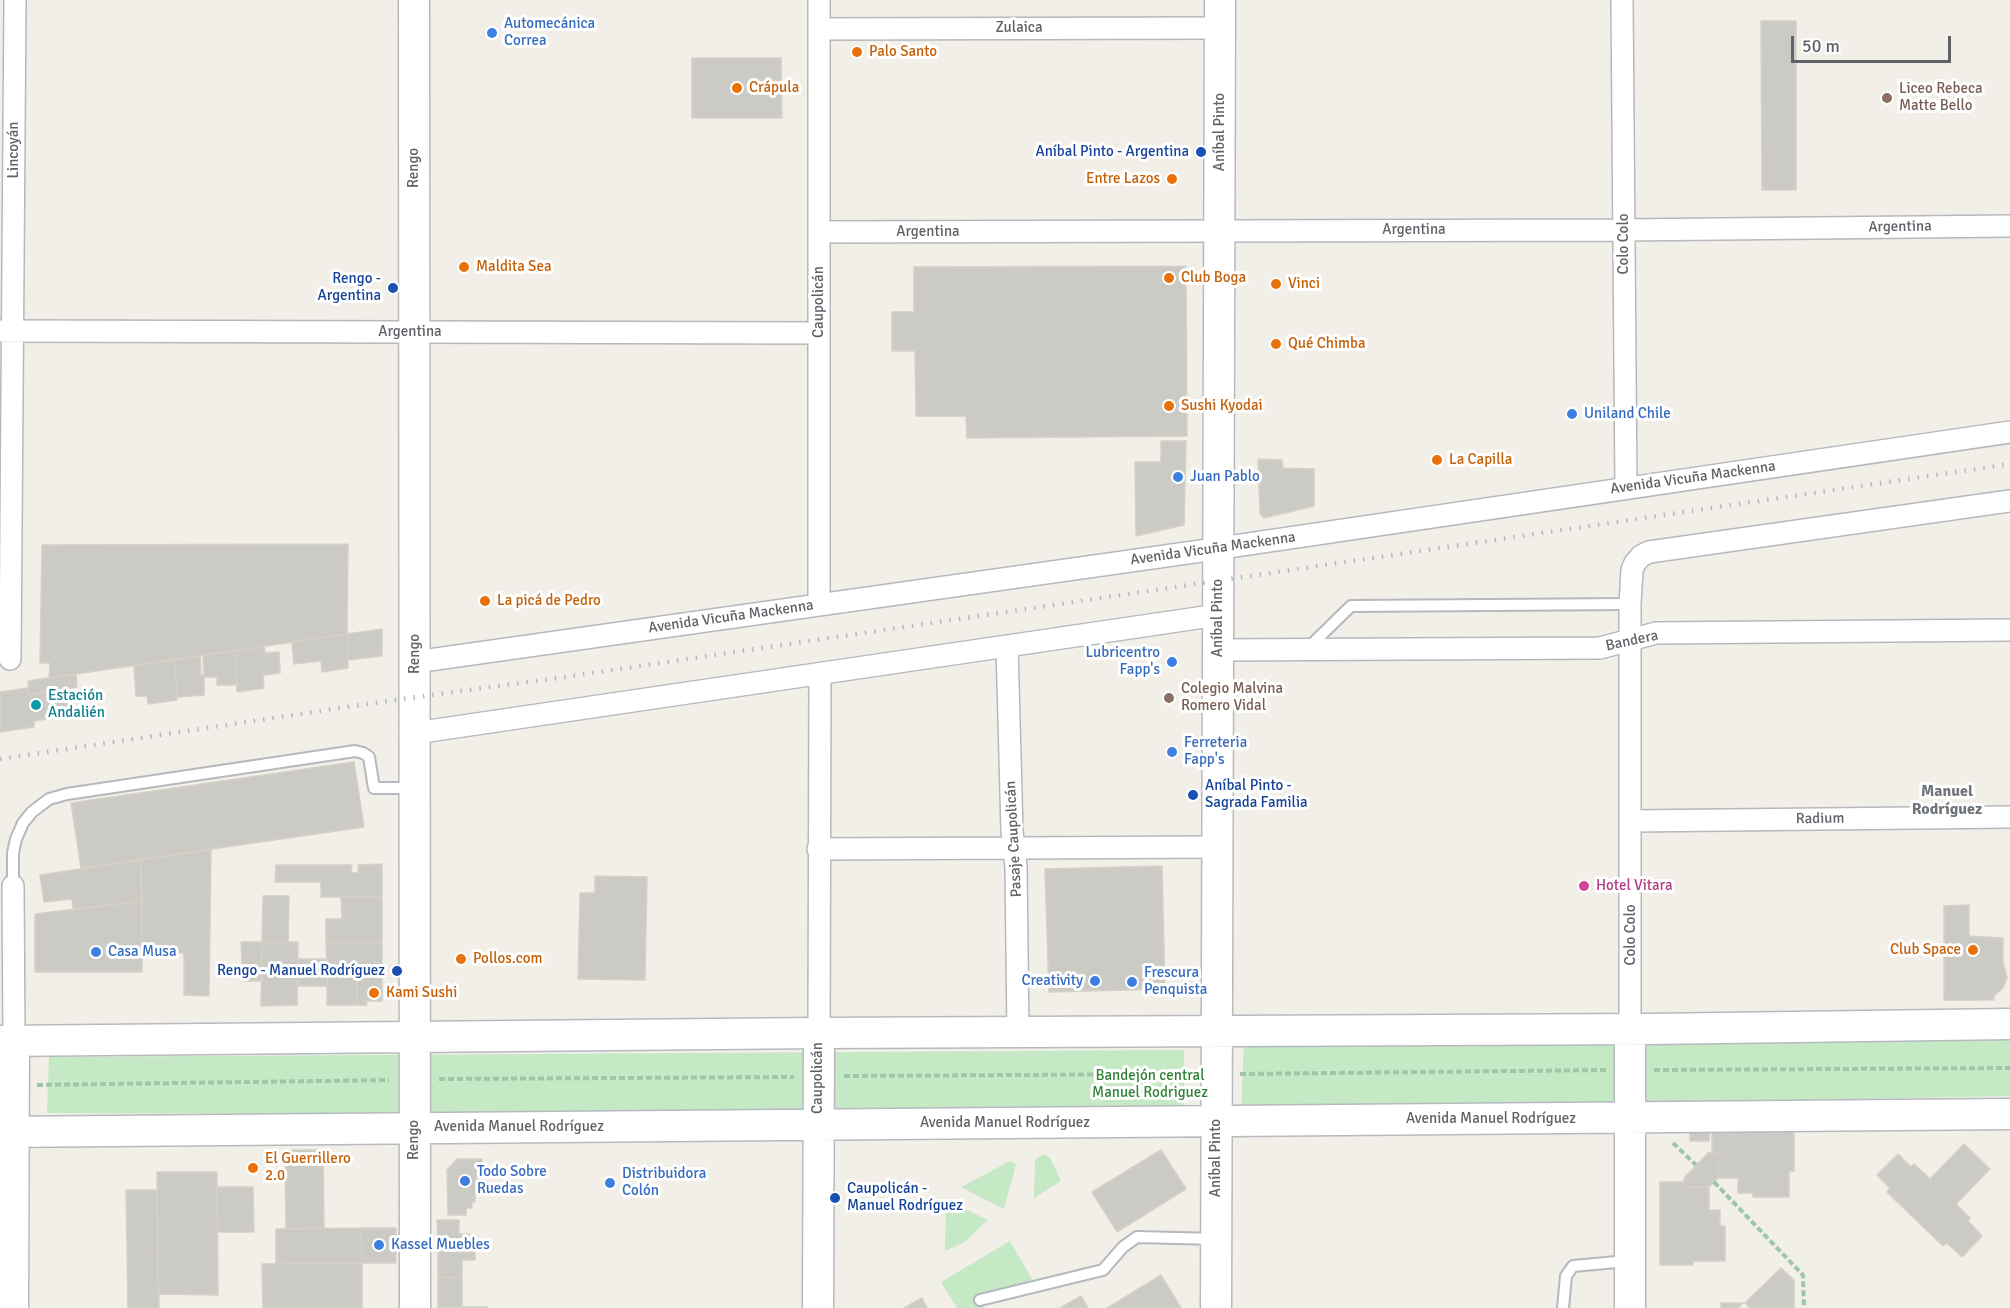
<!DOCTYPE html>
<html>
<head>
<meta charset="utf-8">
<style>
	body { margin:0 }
	#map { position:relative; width:2010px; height:1308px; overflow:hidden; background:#f1efe8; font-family:Signika,sans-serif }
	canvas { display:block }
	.scale { position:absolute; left:1791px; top:36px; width:160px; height:27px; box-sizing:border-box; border:3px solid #5f6368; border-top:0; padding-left:8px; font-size:18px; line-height:21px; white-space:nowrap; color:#5f6368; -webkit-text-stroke:4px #fff; paint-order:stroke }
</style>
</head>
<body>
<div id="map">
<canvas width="2010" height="1308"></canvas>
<div class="scale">50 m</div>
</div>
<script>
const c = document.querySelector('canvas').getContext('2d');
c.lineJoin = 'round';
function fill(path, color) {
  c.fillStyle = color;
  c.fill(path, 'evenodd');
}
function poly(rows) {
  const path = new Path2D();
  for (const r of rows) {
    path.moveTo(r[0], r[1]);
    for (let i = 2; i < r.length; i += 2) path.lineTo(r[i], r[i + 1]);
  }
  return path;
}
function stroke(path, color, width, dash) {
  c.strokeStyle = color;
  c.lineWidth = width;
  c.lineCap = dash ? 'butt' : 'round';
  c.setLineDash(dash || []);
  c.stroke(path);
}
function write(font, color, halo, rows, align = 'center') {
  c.font = font + ' Signika,sans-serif';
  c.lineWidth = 6;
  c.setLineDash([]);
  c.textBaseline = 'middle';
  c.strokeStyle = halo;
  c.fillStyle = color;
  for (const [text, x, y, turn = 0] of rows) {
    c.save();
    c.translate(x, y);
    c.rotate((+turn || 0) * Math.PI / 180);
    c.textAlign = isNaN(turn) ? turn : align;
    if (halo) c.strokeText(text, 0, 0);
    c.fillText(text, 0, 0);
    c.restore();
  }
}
fill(poly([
	[2010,1039,2010,1096,1241,1111,1244,1042],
	[1184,1050,1184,1117,47,1113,49,1057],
	[1045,1154,1050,1158,1061,1181,1034,1198,1035,1161,1037,1158],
	[1010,1161,1016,1164,1004,1209,961,1187],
	[946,1200,988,1220,963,1243,945,1251],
	[1010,1241,1032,1279,982,1308,957,1308,941,1282]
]), '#c5e8c5');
const building = poly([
	[1761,21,1796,21,1796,190,1762,190,1761,21],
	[692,58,781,58,782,118,692,118,692,58],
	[1186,266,1187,436,967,438,966,416,916,416,915,351,892,351,892,312,914,312,914,267,1186,266],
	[1161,441,1186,441,1184,525,1136,536,1135,462,1161,462,1161,441],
	[1258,459,1282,460,1283,468,1314,469,1314,506,1264,518,1260,513,1258,459],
	[348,544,347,634,49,678,50,663,40,663,42,545,348,544],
	[382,629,382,656,348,660,347,634,382,629],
	[347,634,348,668,322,672,321,661,294,664,292,642,347,634],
	[264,646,265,653,279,652,280,673,263,675,264,688,237,692,235,651,264,646],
	[235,651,237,685,217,685,217,677,204,677,203,655,235,651],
	[200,656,201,675,204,675,204,695,177,697,175,660,200,656],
	[175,660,177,700,148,704,147,696,136,696,134,666,175,660],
	[76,674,77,687,29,695,28,681,76,674],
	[28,688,29,695,69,689,74,715,34,721,34,727,0,732,0,692,28,688],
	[354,762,364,827,81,868,71,803,354,762],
	[211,850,209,996,184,995,184,953,142,952,141,860,211,850],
	[141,860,142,901,73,909,72,899,44,902,40,875,141,860],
	[382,864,382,897,321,897,321,882,275,882,276,865,352,865,351,873,358,873,358,865,382,864],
	[1162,866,1165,989,1049,992,1045,869,1162,866],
	[595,876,647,877,645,980,578,979,580,893,595,893,595,876],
	[263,896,289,896,288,942,262,942,263,896],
	[341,897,382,897,382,943,326,942,326,919,342,919,341,897],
	[142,901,142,972,35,972,35,914,142,901],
	[1969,905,1969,936,2003,938,2003,962,2007,978,2003,988,1994,996,1994,1000,1944,1000,1944,906,1969,905],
	[241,942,262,942,262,981,243,981,241,942],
	[262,942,298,942,297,1005,261,1006,262,942],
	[326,942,382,943,382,966,327,966,326,942],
	[298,959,326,959,327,986,297,986,298,959],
	[327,966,357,966,357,1005,327,1005,327,966],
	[365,966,382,966,382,1001,366,1001,367,1005,357,1005,357,972,365,972,365,966],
	[1690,1125,1710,1125,1709,1141,1690,1141,1690,1125],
	[1712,1132,1794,1132,1794,1171,1789,1171,1789,1197,1753,1197,1753,1193,1738,1193,1738,1178,1718,1178,1718,1153,1712,1153,1712,1132],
	[1964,1144,1990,1169,1956,1204,1970,1218,1968,1221,1982,1236,1962,1257,1947,1243,1943,1246,1887,1192,1890,1188,1877,1175,1898,1154,1911,1167,1914,1164,1930,1179,1964,1144],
	[285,1150,323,1150,324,1228,286,1229,285,1150],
	[1161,1150,1186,1189,1117,1232,1092,1192,1161,1150],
	[1708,1153,1718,1153,1718,1178,1709,1187,1684,1187,1684,1178,1708,1153],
	[457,1159,482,1159,482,1193,475,1193,475,1202,472,1202,472,1208,466,1208,466,1215,448,1215,447,1170,457,1159],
	[157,1172,217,1172,218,1295,158,1294,157,1172],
	[1660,1182,1684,1182,1684,1187,1709,1187,1709,1210,1720,1210,1720,1226,1725,1226,1725,1261,1693,1261,1693,1265,1660,1265,1660,1182],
	[217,1187,253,1187,254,1232,218,1232,217,1187],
	[126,1190,157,1190,159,1308,128,1308,126,1190],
	[437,1220,459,1220,459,1234,470,1234,470,1248,438,1248,437,1220],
	[361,1228,396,1228,396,1263,362,1263,361,1228],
	[361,1228,362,1263,276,1264,276,1229,361,1228],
	[438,1248,475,1248,475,1260,462,1260,462,1278,438,1277,438,1248],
	[362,1263,362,1308,263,1308,262,1264,362,1263],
	[1781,1268,1794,1280,1794,1308,1750,1308,1745,1303,1781,1268],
	[1161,1275,1181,1308,1107,1308,1127,1296,1161,1275],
	[438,1277,462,1278,462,1307,438,1307,438,1277],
	[1081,1296,1088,1308,1060,1308,1081,1296],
	[922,1298,927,1308,904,1308,922,1298],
	[1721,1303,1743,1303,1738,1308,1721,1308,1721,1303],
	[438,1307,487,1307,487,1308,438,1308,438,1307]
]);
fill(building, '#cccac5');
stroke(building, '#d6d1c6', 1.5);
const lane = poly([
	[1309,647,1351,606,1630,604],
	[13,886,13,853,16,839,23,823,32,812,49,799,67,794,355,751,363,753,369,757,374,788,413,788],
	[980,1300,1103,1270,1123,1247,1137,1237,1216,1239],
	[1563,1308,1566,1276,1573,1266,1627,1261]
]);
const street = poly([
	[819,0,819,605],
	[1622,0,1626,488],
	[819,29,1220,28],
	[819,232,1624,230,2010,226],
	[0,331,819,333],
	[1007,646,1012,831,1016,867,1018,1033],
	[1218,650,1600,648,1656,633,2010,630],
	[10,659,15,0],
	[415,662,1194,552,2010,432],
	[415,733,1218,615],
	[1631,821,2010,817],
	[818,849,1217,847],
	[13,886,14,1040],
	[1630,1029,1630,604,1632,570,1635,563,1641,556,1649,552,2010,501],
	[819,1033,820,674]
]);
const secondary = poly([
	[414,0,415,1308],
	[0,1041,819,1033,1649,1029,2010,1024],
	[0,1132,2010,1114],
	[13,1308,14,1040],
	[818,1308,819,1033],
	[1216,1308,1220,0],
	[1630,1308,1630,1029]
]);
stroke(lane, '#b5b8bc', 14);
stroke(street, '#b5b8bc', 24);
stroke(secondary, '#b6babf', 33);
stroke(poly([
	[1654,1070,2010,1068],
	[1240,1074,1607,1070],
	[844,1076,1193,1074],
	[439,1079,794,1077],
	[37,1085,389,1080],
	[1673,1143,1696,1165],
	[1714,1182,1803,1275,1804,1308]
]), '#9cc7a9', 4, [6, 3]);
stroke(lane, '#fff', 10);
stroke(street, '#fff', 21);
stroke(secondary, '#fff', 30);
stroke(poly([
	[0,759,387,701,565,677,2010,464]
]), '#b6b7b8', 4.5, [1.5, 8]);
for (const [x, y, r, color] of [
	[492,33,6,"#3f7fe0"],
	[857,52,6,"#e8710a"],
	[737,88,6,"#e8710a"],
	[1887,98,6,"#8d6e63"],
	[1201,152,6,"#1a4fb4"],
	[1172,179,6,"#e8710a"],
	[464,267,6,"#e8710a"],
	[1169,278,6,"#e8710a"],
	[1276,284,6,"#e8710a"],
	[393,288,6,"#1a4fb4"],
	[1276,344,6,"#e8710a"],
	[1169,406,6,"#e8710a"],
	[1572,414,6,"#3f7fe0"],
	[1437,460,6,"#e8710a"],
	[1178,477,6,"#3f7fe0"],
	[485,601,6,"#e8710a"],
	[1172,662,6,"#3f7fe0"],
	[1169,698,6,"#8d6e63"],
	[36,705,6,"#0f9aa8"],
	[1172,752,6,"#3f7fe0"],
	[1193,795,6,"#1a4fb4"],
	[1584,886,6,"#d1479c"],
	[1973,950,6,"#e8710a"],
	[96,952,6,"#3f7fe0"],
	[461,959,6,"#e8710a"],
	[397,971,6,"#1a4fb4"],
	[1095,981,6,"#3f7fe0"],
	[1132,982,6,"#3f7fe0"],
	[374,993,6,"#e8710a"],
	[253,1168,6,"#e8710a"],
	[465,1181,6,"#3f7fe0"],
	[610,1183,6,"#3f7fe0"],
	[835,1198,6,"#1a4fb4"],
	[379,1245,6,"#3f7fe0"]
]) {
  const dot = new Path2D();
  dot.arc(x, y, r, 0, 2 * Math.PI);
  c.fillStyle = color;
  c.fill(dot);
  stroke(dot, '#fff', 2);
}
write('15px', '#366cbe', '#fff', [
	["Automecánica",504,24],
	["Correa",504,41],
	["Uniland Chile",1584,414],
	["Juan Pablo",1190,477],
	["Lubricentro",1160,653,"right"],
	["Fapp's",1160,670,"right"],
	["Ferreteria",1184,743],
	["Fapp's",1184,760],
	["Casa Musa",108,952],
	["Frescura",1144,973],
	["Penquista",1144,990],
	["Creativity",1083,981,"right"],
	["Todo Sobre",477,1172],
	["Ruedas",477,1189],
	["Distribuidora",622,1174],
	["Colón",622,1191],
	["Kassel Muebles",391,1245]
], 'left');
write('15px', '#5f6368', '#fff', [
	["Zulaica",1019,28],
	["Aníbal Pinto",1220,132,-90],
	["Lincoyán",14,150,-90],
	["Rengo",414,168,-90],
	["Argentina",1900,227,-1],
	["Argentina",1414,230],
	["Argentina",928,232],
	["Colo Colo",1624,244,-90],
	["Caupolicán",819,302,-90],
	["Argentina",410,332],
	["Avenida Vicuña Mackenna",1693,478,-8],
	["Avenida Vicuña Mackenna",1213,549,-8],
	["Avenida Vicuña Mackenna",731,617,-8],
	["Aníbal Pinto",1218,618,-90],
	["Bandera",1632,641,-12],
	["Rengo",415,654,-90],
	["Radium",1820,819,-1],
	["Pasaje Caupolicán",1014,839,-93],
	["Colo Colo",1631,935,-90],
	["Caupolicán",818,1078,-90],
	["Avenida Manuel Rodríguez",1491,1119],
	["Avenida Manuel Rodríguez",1005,1123],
	["Avenida Manuel Rodríguez",519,1127],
	["Rengo",414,1140,-90],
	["Aníbal Pinto",1216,1158,-90]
]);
write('15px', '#c56008', '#fff', [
	["Palo Santo",869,52],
	["Crápula",749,88],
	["Entre Lazos",1160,179,"right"],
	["Maldita Sea",476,267],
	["Club Boga",1181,278],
	["Vinci",1288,284],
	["Qué Chimba",1288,344],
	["Sushi Kyodai",1181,406],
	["La Capilla",1449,460],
	["La picá de Pedro",497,601],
	["Club Space",1961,950,"right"],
	["Pollos.com",473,959],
	["Kami Sushi",386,993],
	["El Guerrillero",265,1159],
	["2.0",265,1176]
], 'left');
write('15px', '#785e54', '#fff', [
	["Liceo Rebeca",1899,89],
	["Matte Bello",1899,106],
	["Colegio Malvina",1181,689],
	["Romero Vidal",1181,706]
], 'left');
write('15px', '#164399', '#fff', [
	["Aníbal Pinto - Argentina",1189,152],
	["Rengo -",381,279],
	["Argentina",381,296],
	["Aníbal Pinto -",1205,786,"left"],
	["Sagrada Familia",1205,803,"left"],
	["Rengo - Manuel Rodríguez",385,971],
	["Caupolicán -",847,1189,"left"],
	["Manuel Rodríguez",847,1206,"left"]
], 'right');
write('15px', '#0d838f', '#fff', [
	["Estación",48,696],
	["Andalién",48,713]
], 'left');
write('15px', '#b23c85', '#fff', [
	["Hotel Vitara",1596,886]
], 'left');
write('15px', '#348238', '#fff', [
	["Bandejón central",1150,1076],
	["Manuel Rodriguez",1150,1093]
]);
write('bold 16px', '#70757a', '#fff', [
	["Manuel",1947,792],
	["Rodríguez",1947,810]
]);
</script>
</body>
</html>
